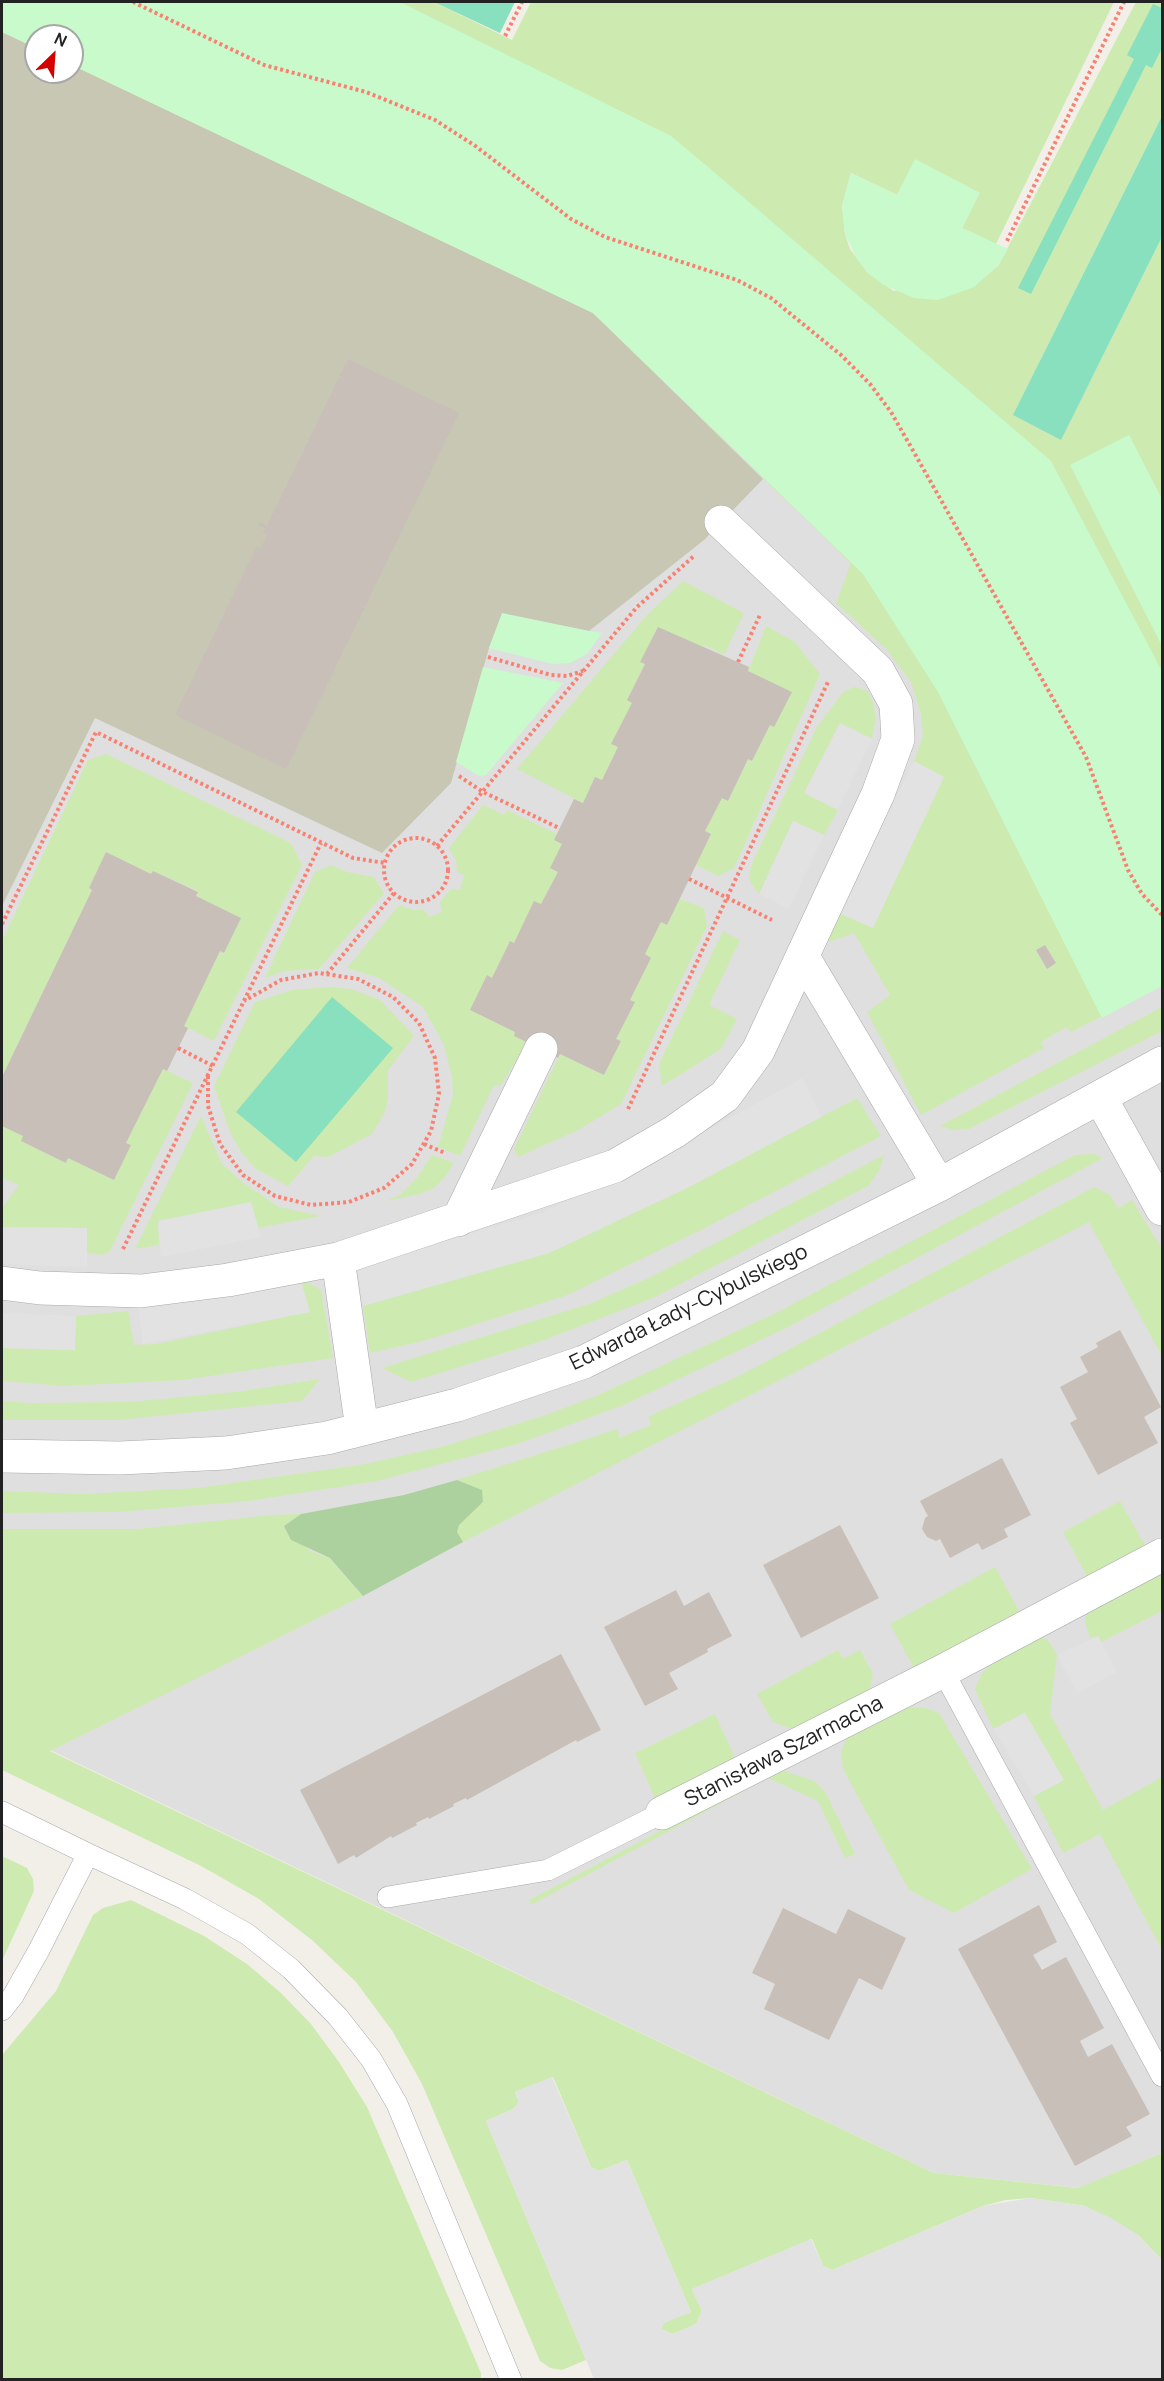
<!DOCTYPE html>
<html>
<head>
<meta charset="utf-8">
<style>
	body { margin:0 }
	#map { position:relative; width:1164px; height:2381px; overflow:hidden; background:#f2efe9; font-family:Manrope,sans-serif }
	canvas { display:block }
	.frame { position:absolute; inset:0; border:3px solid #222; pointer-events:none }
	.north { position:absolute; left:24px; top:24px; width:60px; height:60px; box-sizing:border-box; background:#fff; border:2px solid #a7a7a7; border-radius:50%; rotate:25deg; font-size:16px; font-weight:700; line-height:24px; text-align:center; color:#222 }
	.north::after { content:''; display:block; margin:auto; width:21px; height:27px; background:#d40000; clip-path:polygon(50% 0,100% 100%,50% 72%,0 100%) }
</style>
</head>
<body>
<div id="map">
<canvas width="1164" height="2381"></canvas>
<div class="frame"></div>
<div class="north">N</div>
</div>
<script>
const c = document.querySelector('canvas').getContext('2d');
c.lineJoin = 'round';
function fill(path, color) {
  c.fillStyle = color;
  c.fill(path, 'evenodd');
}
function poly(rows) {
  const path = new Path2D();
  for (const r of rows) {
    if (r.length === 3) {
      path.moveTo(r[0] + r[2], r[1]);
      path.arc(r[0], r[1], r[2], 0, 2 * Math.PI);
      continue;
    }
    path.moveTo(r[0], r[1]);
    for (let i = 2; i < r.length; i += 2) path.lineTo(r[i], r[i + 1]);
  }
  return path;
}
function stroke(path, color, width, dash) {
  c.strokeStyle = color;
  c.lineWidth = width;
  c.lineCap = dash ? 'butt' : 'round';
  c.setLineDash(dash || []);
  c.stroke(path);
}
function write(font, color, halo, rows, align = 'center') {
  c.font = font + ' Manrope,sans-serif';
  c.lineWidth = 6;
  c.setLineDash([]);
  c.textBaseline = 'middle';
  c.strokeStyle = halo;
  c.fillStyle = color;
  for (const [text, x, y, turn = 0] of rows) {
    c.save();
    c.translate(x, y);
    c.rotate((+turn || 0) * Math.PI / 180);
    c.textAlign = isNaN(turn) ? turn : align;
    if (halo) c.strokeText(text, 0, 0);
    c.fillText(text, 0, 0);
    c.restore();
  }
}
fill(poly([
	[9,2,1162,402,1162,2153,1079,2188,934,2173,2,1727,2,27],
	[36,36,72,36,72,72,36,72]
]), '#e0dfdf');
fill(poly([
	[2,32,36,48,36,72,72,72,72,65,593,313,763,479,704,540,589,631,502,614,489,648,451,783,382,853,95,718,2,906]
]), '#c7c7b4');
fill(poly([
	[9,2,645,267,1162,986,1071,1032,1066,1027,1041,1042,1044,1048,921,1115,867,1012,890,995,854,933,829,942,830,931,839,913,873,928,943,777,914,761,923,736,921,714,911,682,887,650,836,603,851,563,593,313,72,65,72,36,36,36,36,48,2,32],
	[1045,945,1056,963,1047,969,1036,950],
	[162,2,434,2,512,40,531,2,1114,2,996,244,962,228,979,193,916,160,897,195,851,173,842,206,845,234,850,249,868,273,894,291,998,266,1136,2,1162,2,1162,116,1013,415,1061,440,1162,237,1162,499,1129,435,1162,643,1162,905,917,419],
	[683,581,744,613,724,655,705,645,702,649,658,627,641,661,645,664,627,700,632,703,612,744,618,747,602,780,595,777,583,803,517,769,646,616],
	[766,626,795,642,820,674,734,868,718,876,696,865,711,834,705,831,722,798,728,801,748,759,752,761,770,725,774,726,791,692,748,671],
	[854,687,868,691,873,703,876,718,872,739,840,723,804,793,838,810,824,835,793,821,759,894,751,884,749,874,753,861,817,727,843,692],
	[106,754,291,843,302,865,214,1041,184,1026,220,951,224,953,241,918,196,896,198,891,153,871,151,874,106,852,89,888,92,890,2,1077,2,941,88,760],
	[483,805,504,815,507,810,557,834,554,840,562,844,558,872,541,904,534,902,514,943,510,941,492,978,470,1010,515,1032,514,1036,528,1042,500,1086,494,1085,460,1156,438,1147,453,1095,452,1077,444,1045,423,1007,379,978,347,968,399,905,413,910,424,910,429,917,442,912,440,902,451,889,460,890,464,875,457,872,456,860,449,848],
	[331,865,347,872,374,877,384,893,319,969,284,971,265,978,315,872],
	[679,899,704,908,707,926,621,1104,580,1129,518,1157,514,1149,560,1054,604,1075,621,1041,616,1039,634,1002,630,1000,651,958,645,954,661,922,667,925],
	[723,931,740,940,709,1005,737,1019,721,1049,662,1086,659,1064],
	[329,987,351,989,380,1000,414,1036,388,1070,388,1098,385,1112,372,1134,328,1157,314,1156,288,1186,256,1169,241,1152,230,1132,214,1086,255,1002,292,990],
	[1162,1007,1162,1031,969,1129,953,1130,940,1126],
	[163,1069,193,1083,110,1251,102,1255,87,1253,86,1228,2,1227,2,1208,19,1185,2,1178,2,1126,23,1136,21,1141,66,1163,68,1158,114,1180,130,1146,126,1143],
	[857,1098,881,1136,701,1230,565,1296,423,1341,370,1353,363,1306,549,1253,689,1187],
	[201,1116,222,1164,242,1182,279,1207,321,1216,258,1228,251,1203,158,1221,159,1245,135,1249],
	[1094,1154,1103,1158,788,1327,624,1405,517,1444,377,1481,249,1501,117,1512,2,1513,2,1491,84,1494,197,1488,360,1465,441,1447,543,1416,596,1396,776,1313,1075,1155],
	[432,1155,454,1163,444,1178,434,1188,420,1194,385,1201,400,1195,416,1179],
	[884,1155,879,1171,868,1186,653,1298,539,1342,411,1382,382,1368,589,1304,653,1276],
	[1094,1187,1110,1195,1118,1208,1132,1200,1162,1249,1162,1356,1089,1222,463,1542,457,1532,459,1525,483,1502,482,1491,457,1480,618,1429,619,1438,651,1425,649,1416,739,1376],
	[300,1278,321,1290,333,1358,183,1380,65,1386,2,1381,2,1348,75,1350,76,1316,128,1311,134,1345,156,1344,309,1312],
	[320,1379,302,1401,119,1420,2,1420,2,1401,30,1403,129,1402,236,1392],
	[1120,1501,1147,1549,1089,1580,1063,1532],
	[301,1514,284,1526,310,1551,329,1558,363,1596,50,1751,934,2173,1078,2188,1162,2153,1162,2260,1138,2235,1085,2206,1031,2198,1006,2200,983,2206,832,2270,823,2266,812,2239,692,2289,702,2311,696,2324,673,2334,661,2329,663,2323,691,2312,627,2160,599,2171,591,2167,553,2077,515,2092,519,2102,513,2109,486,2121,586,2360,562,2370,550,2368,540,2361,422,2084,393,2032,356,1982,312,1940,259,1899,201,1866,2,1770,2,1529,138,1529,272,1515],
	[995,1567,1020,1613,915,1670,890,1624],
	[1162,1575,1162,1611,1101,1642,1098,1636,1090,1638,1085,1622,1087,1610],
	[1035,1637,1047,1639,1057,1655,1050,1714,1103,1810,1162,1777,1162,1950,1100,1834,1063,1853,1034,1796,1063,1780,1024,1713,993,1729,975,1689,982,1673,997,1659],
	[838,1650,843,1659,860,1650,873,1674,870,1689,795,1730,773,1722,757,1694],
	[905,1707,925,1708,939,1713,1032,1869,954,1913,909,1890,843,1769,841,1751,849,1733],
	[715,1714,737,1762,655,1798,635,1753],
	[778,1769,814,1781,826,1793,855,1854,845,1858,818,1801,768,1778,531,1905,529,1900],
	[2,1856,27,1868,33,1879,34,1891,2,1961],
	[131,1900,204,1936,247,1964,280,1992,311,2024,339,2062,367,2107,481,2373,481,2379,2,2379,2,2055,56,1991,93,1915,103,1908]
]), '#cdebb0');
fill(poly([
	[457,1480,482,1490,483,1502,459,1525,457,1532,463,1542,363,1596,330,1558,291,1540,284,1526,301,1514,404,1495]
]), '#add19e');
fill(poly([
	[2,2,400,2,671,136,714,172,1051,461,1162,671,1162,986,1102,1018,938,692,863,574,593,313,72,65,72,36,36,36,36,48,2,32],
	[915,159,980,193,962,228,1008,249,998,266,974,287,938,300,914,298,882,284,868,273,857,259,845,234,842,206,851,173,897,195],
	[1129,435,1162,499,1162,646,1070,465],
	[502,613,589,631,602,633,587,654,570,663,553,664,489,648],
	[483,667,563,683,486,775,479,776,456,762]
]), '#c8facc');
fill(poly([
	[434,2,515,2,500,33],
	[1153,4,1162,8,1162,48,1152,68,1146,65,1031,294,1018,288,1134,59,1127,55],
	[1162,116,1162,237,1061,440,1013,415],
	[332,997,393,1048,296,1162,236,1112]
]), '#88e0be');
fill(poly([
	[840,723,872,739,838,810,804,793],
	[914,761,944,777,873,928,839,913],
	[793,821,824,835,789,909,759,894],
	[803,1078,821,1117,689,1187,549,1253,363,1306,358,1267,541,1213,617,1179],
	[251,1202,261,1237,161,1257,158,1221],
	[2,1227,87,1228,87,1267,2,1264],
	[300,1278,310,1312,143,1344,138,1306],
	[2,1313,76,1316,75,1350,2,1348],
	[1098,1636,1117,1672,1077,1693,1057,1655],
	[1025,1713,1064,1780,1034,1796,993,1729],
	[552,2077,591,2167,599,2171,627,2160,691,2312,664,2323,661,2329,673,2334,696,2324,702,2311,692,2289,811,2239,823,2266,832,2270,983,2206,1031,2198,1085,2206,1113,2219,1138,2235,1162,2260,1162,2379,594,2379,486,2121,513,2109,519,2102,515,2092]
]), '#e2e2e2');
fill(poly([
	[348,359,459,413,286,769,175,715,257,546,261,548,267,535,263,533,265,528,258,525,260,522,267,526],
	[658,627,749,667,748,671,792,692,774,727,770,725,752,761,748,759,728,801,722,798,705,831,711,834,667,925,661,922,645,954,651,958,630,1000,635,1002,616,1039,621,1041,604,1075,560,1054,558,1058,541,1049,514,1036,515,1032,470,1010,487,975,492,978,510,941,514,943,534,901,541,904,558,872,550,868,562,844,554,840,574,799,583,803,595,777,602,780,618,747,611,744,632,703,627,700,645,664,640,662],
	[106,852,151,874,153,871,198,892,196,896,241,918,224,953,220,951,184,1026,188,1028,167,1071,163,1069,126,1143,131,1145,114,1180,68,1158,66,1163,21,1141,23,1136,2,1126,2,1077,92,890,89,888],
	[1045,945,1056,963,1047,969,1036,950],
	[1120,1330,1161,1407,1144,1417,1158,1443,1098,1475,1070,1423,1077,1419,1060,1387,1088,1372,1080,1357,1098,1347,1096,1343],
	[1002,1458,1031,1515,1004,1529,1008,1537,982,1550,978,1543,950,1558,940,1539,936,1541,927,1537,922,1529,925,1518,928,1516,920,1501],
	[840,1525,879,1598,801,1638,763,1565],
	[676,1590,684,1606,709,1592,732,1636,707,1649,708,1652,669,1673,678,1689,645,1706,604,1627],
	[561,1654,601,1730,577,1742,576,1740,467,1800,466,1798,453,1804,454,1806,429,1819,428,1817,416,1823,417,1825,392,1838,391,1836,356,1858,354,1855,338,1864,300,1790],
	[1039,1905,1057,1942,1033,1955,1042,1970,1066,1957,1104,2028,1080,2041,1088,2057,1112,2044,1150,2114,1126,2127,1132,2136,1075,2166,958,1949],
	[783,1908,836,1934,848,1909,906,1938,882,1990,859,1978,829,2040,764,2009,775,1984,752,1973]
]), '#c7bfb8');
const service = poly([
	[943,1671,1162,2076],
	[2,1812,88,1854,39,1950,13,1996,2,2010],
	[88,1854,185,1899,247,1934,291,1969,338,2017,371,2059,397,2104,511,2380],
	[388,1897,548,1870,662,1813]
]);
const minor = poly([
	[803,957,939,1185],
	[1100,1097,1162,1209],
	[458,1220,541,1049],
	[338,1259,362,1429],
	[2,1283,40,1288,141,1291,228,1280,338,1259,615,1166,674,1132,725,1096,758,1051,878,794,898,739,896,704,878,671,721,522],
	[2,1456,120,1458,226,1453,327,1438,457,1405,584,1362,939,1185,1162,1063],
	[662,1813,943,1671,1162,1555]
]);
stroke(service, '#a9a9a9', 22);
stroke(minor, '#a9a9a9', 34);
stroke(poly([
	[133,2,264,65,366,92,435,120,474,145,571,219,605,237,737,280,771,298,841,355,870,384,891,412,911,447,1086,757,1128,870,1142,894,1162,915],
	[505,36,522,2],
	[1007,241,1124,2],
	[488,657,551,675,567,676,583,671],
	[738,662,760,615],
	[459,776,483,792,559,828],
	[416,870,32],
	[437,846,637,607,695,555],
	[689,879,772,920],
	[2,924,96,732,353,858,385,863],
	[327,974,394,893],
	[178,1048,213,1066],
	[208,1076,208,1106,220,1144,243,1175,275,1196,311,1205,349,1202,384,1188,412,1164,431,1131,439,1094,435,1058,419,1023,393,997,358,979,319,973,281,980,244,1001],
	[628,1109,828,682],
	[424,1144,445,1153],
	[123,1249,321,843]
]), '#fa8072', 4, [3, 3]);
stroke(service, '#fff', 21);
stroke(minor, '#fff', 33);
write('21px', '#222', '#fff', [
	["Edwarda Łady-Cybulskiego",689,1308,-26],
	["Stanisława Szarmacha",784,1752,-27]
]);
</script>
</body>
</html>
